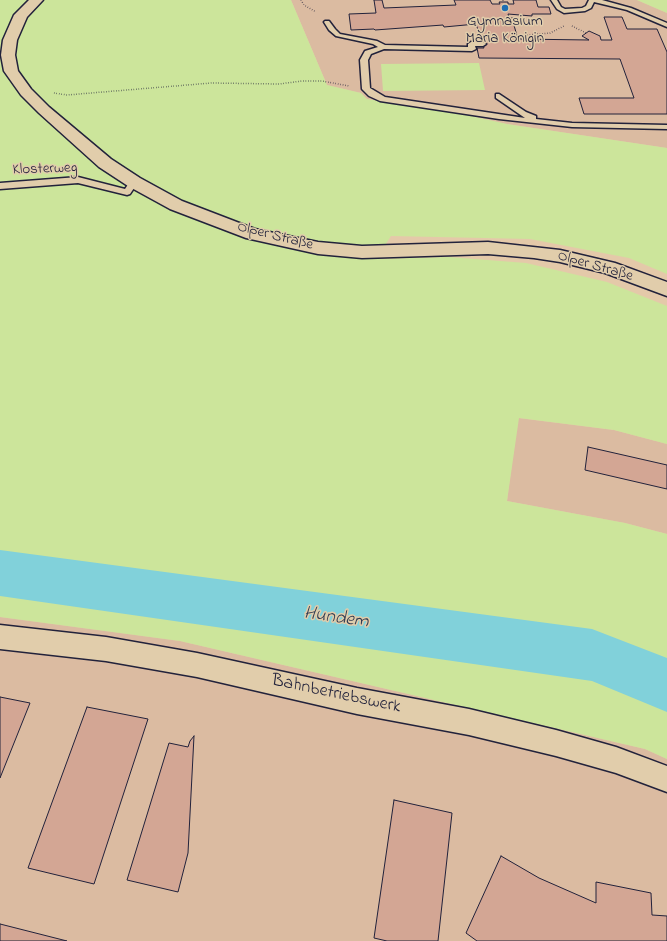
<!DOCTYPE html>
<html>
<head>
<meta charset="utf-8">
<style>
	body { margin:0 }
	canvas { display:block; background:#e4c9a9 }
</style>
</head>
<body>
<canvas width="667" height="941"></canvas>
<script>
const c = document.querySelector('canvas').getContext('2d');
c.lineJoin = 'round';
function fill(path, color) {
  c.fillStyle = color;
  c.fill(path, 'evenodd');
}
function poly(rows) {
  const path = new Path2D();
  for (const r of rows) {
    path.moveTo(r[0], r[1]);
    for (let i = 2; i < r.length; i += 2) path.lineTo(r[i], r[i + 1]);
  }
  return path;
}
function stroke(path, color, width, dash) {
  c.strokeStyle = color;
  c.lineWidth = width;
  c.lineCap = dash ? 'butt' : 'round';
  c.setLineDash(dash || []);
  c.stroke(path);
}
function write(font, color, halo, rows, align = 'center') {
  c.font = font + ' "Indie Flower",sans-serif';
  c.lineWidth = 3;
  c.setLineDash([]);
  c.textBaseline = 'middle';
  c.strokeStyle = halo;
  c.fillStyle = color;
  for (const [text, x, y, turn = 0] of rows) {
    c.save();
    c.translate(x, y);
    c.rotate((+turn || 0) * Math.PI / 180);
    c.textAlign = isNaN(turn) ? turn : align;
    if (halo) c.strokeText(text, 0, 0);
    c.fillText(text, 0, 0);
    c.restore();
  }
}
fill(poly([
	[291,0,637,0,667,13,667,148,507,124,462,114,367,99,361,93,327,85],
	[518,418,614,430,667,444,667,534,625,523,507,501],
	[0,617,180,641,645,749,667,759,667,941,0,941]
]), '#dbbba1');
fill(poly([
	[0,0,291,0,327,85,361,93,367,99,462,114,507,124,667,148,667,274,629,258,530,239,391,236,376,259,449,257,526,263,607,282,667,306,667,444,614,430,519,418,507,501,625,523,667,534,667,759,645,749,180,641,0,617],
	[637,0,667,0,667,13],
	[479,63,485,90,383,91,381,64]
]), '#cce59b');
fill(poly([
	[0,550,592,629,667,658,667,712,592,681,0,596,0,550]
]), '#81d1da');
const building = poly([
	[374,0,382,0,384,8,456,5,454,0,490,0,492,4,500,4,499,2,508,2,508,4,514,4,513,0,536,0,538,7,549,7,551,14,532,14,532,16,508,14,509,18,515,18,516,22,513,22,518,39,589,40,582,36,589,31,600,36,601,40,612,40,604,17,622,17,627,29,657,29,667,52,667,114,584,114,579,98,634,98,620,59,479,58,477,48,484,48,476,24,444,27,443,25,375,30,374,29,351,30,349,14,376,13,374,0],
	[588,447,667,465,667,489,585,470,588,447],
	[0,697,30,703,0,778,0,697],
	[87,707,148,719,94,884,28,868,87,707],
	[194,736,188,853,178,892,127,880,169,743,188,747,190,741,194,736],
	[394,800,452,813,438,941,387,941,374,938,394,800],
	[501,856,539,878,596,903,596,882,651,893,652,915,667,916,667,941,477,941,466,933,501,856],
	[0,924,67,941,0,941,0,924]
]);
fill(building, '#d3a694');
stroke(building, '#22223b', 1);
const lane = poly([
	[551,0,557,0,561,7,565,9,582,8,586,6,589,0,602,0,631,8,667,23,667,27,627,10,594,2,591,8,585,11,564,13,557,9,551,0],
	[325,21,329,21,335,29,340,34,377,41,385,45,468,47,468,44,471,42,483,42,486,44,483,46,475,46,476,49,472,51,384,49,371,54,368,60,370,88,385,97,525,118,496,98,496,94,499,94,526,112,536,116,536,119,572,123,667,125,667,129,572,127,499,119,380,101,369,96,362,89,360,60,365,51,378,47,373,44,336,36,329,30,324,22,325,21],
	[78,177,125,189,131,180,134,179,138,182,130,194,127,195,78,183,0,189,0,183,78,177]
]);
const street = poly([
	[0,625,106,637,197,653,357,688,469,709,556,730,616,747,667,766,667,792,616,773,556,756,469,735,357,714,197,677,106,661,0,649,0,625]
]);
const secondary = poly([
	[29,0,43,0,27,17,17,40,15,55,18,71,31,89,49,107,111,159,140,178,182,201,255,229,318,242,362,246,488,242,560,250,615,263,667,282,667,296,605,273,560,262,534,258,488,254,362,258,318,254,246,238,170,209,128,186,99,167,39,113,21,95,4,71,1,55,3,40,14,15,29,0]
]);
stroke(lane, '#22223b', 3);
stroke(street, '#22223b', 3);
stroke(secondary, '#22223b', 3);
stroke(poly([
	[301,0,304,5,316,12],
	[503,0,503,2],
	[572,26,586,33],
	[521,39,527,35,550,33,564,26],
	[54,93,67,95,211,83,279,84,302,81,322,81,349,86]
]), '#22223b', 1.5, [0.5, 2]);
fill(lane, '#e1cdab');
fill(street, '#e1cdab');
fill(secondary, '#e1cdab');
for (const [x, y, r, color] of [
	[505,8,4,"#1f6fb2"]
]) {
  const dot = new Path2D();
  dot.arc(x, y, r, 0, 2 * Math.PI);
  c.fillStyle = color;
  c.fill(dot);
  stroke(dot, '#e1cdab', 1.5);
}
write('15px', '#22223b', '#e1cdab', [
	["Gymnasium",505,23],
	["Maria Königin",505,40]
]);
write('15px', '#22223b', '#e1cdab', [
	["Klosterweg",45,170,-2],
	["Olper Straße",275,237,14],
	["Olper Straße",595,267,16]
]);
write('18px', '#22223b', '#e1cdab', [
	["Bahnbetriebswerk",336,695,12]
]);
write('italic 19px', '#303c53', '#e1cdab', [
	["Hundem",336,619,8]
]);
</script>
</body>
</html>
